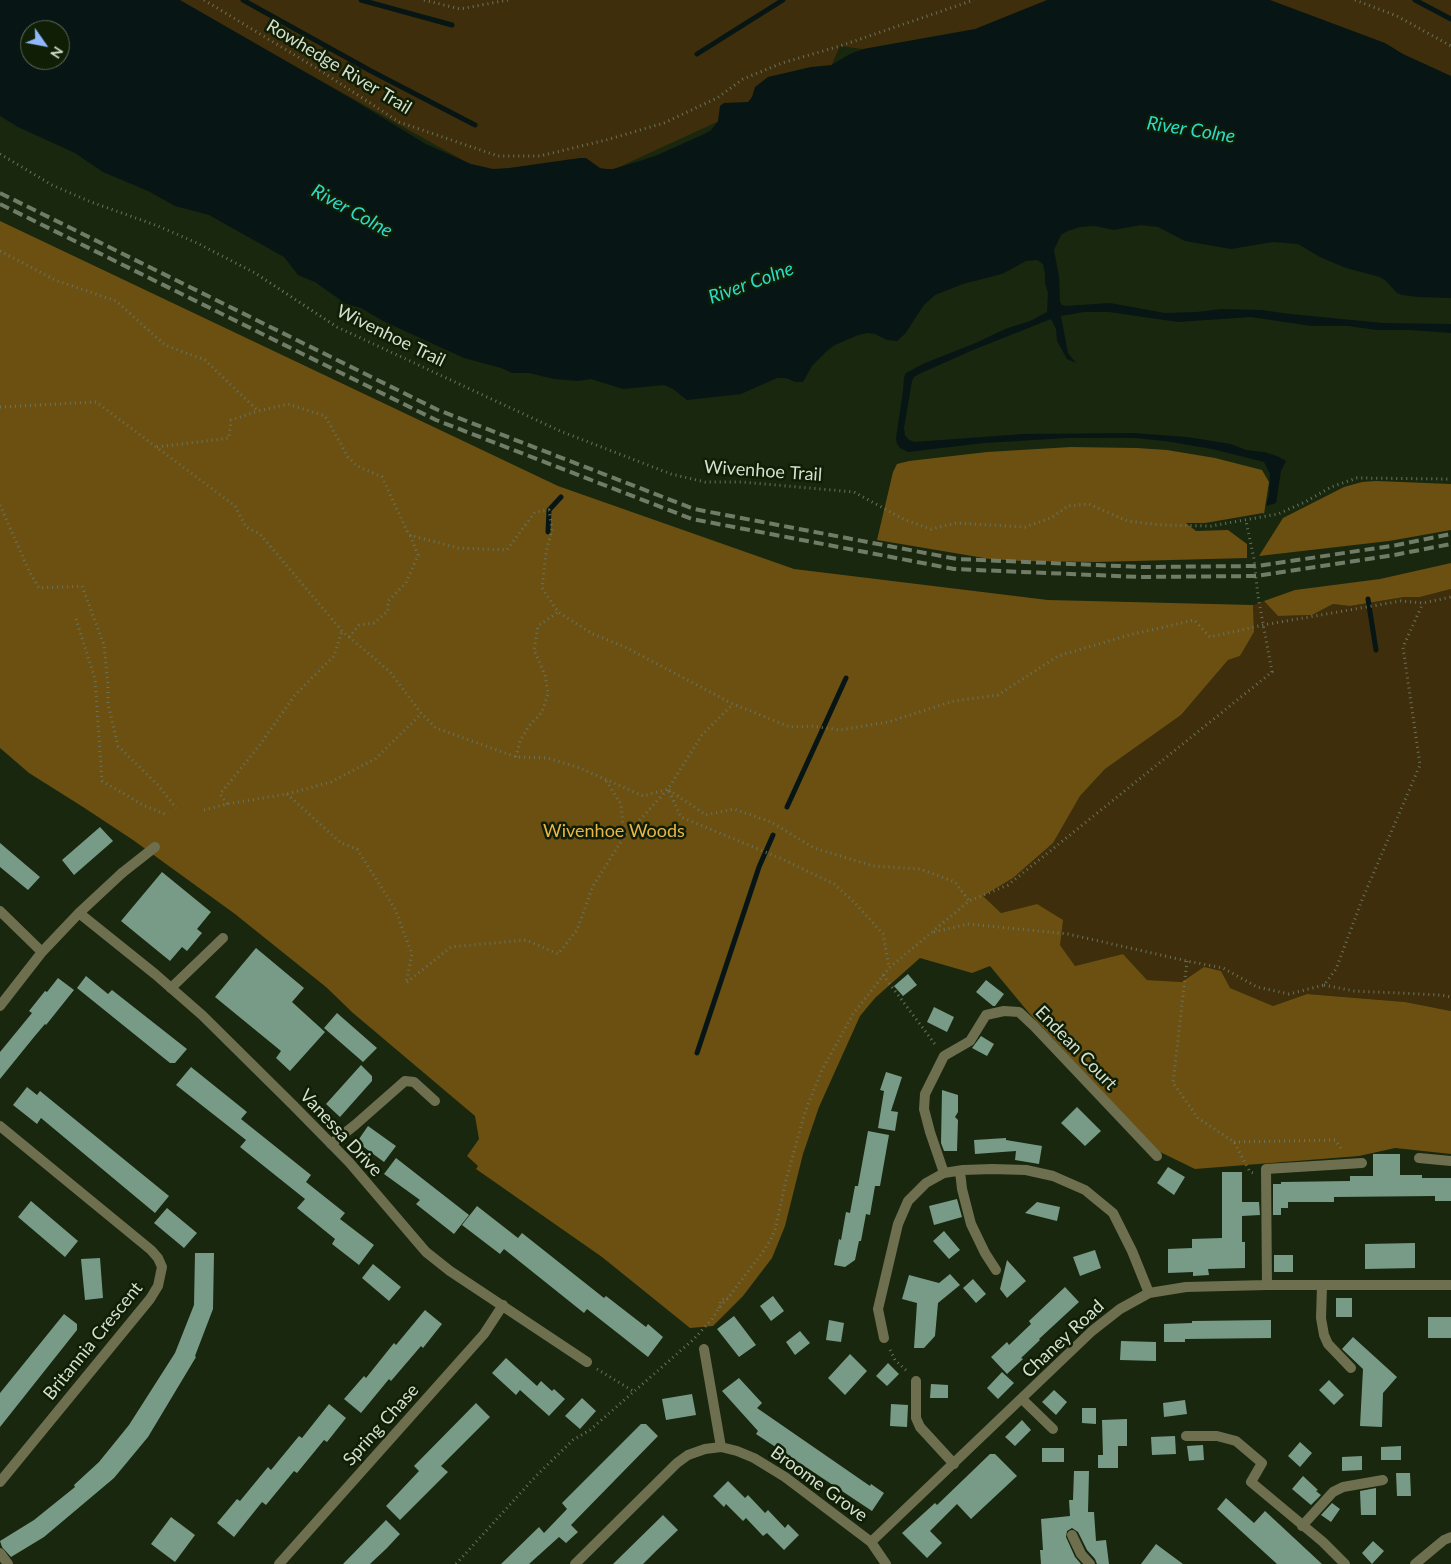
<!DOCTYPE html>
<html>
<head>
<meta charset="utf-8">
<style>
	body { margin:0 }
	#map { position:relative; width:1451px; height:1564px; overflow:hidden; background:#19270e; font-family:Lato,sans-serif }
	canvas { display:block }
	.north { position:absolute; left:20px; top:20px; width:50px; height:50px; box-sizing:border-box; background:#0f1e05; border:1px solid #5e6b56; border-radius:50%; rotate:123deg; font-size:14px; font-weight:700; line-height:20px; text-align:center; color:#d5dfcf }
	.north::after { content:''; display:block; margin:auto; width:18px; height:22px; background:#8fb8fd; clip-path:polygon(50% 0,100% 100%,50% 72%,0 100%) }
</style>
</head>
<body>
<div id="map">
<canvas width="1451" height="1564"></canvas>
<div class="north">N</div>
</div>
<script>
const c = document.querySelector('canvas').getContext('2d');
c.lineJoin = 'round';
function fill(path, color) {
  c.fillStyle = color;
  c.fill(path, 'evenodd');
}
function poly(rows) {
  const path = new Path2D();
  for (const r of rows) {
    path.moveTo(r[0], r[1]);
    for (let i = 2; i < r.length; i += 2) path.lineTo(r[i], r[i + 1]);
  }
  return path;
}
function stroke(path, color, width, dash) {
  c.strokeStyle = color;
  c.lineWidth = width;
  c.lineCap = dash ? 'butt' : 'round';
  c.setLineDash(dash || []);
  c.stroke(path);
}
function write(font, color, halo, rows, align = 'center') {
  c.font = font + ' Lato,sans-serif';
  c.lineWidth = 5;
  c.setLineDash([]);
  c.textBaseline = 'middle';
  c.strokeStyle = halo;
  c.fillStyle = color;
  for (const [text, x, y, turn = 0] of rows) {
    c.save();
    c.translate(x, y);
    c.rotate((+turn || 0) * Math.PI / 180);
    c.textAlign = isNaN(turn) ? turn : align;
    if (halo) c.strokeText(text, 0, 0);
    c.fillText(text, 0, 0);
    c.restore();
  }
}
fill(poly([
	[29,0,1162,0,671,241],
	[259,46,466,162,426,144,352,99],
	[840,46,862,49,832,64],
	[717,122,711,130,704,134,655,156,619,167],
	[1166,0,1451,0,1451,178],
	[1451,589,1451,1011,1405,1002,1307,994,1273,1006,1229,988,1221,971,1182,982,1147,980,1123,954,1075,966,1060,945,1037,904,1001,913,983,896,1013,878,1053,843,1080,796,1105,769,1181,715,1228,660,1240,656,1254,632,1253,605,1264,601,1278,616,1312,615,1333,604,1350,606,1404,597,1420,597]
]), '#3f2e0b');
fill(poly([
	[0,221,558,486,794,569,1048,600,1253,605,1254,632,1240,656,1228,660,1181,715,1105,769,1080,796,1053,843,1013,878,983,896,1001,913,1037,904,1063,920,1060,945,1075,966,1123,954,1147,980,1182,982,1204,967,1221,971,1230,988,1273,1006,1307,994,1405,1002,1451,1011,1451,1154,1395,1148,1359,1156,1195,1169,1158,1151,1029,1013,990,966,972,973,920,958,875,998,860,1016,819,1107,803,1154,785,1226,772,1258,743,1296,713,1326,690,1328,602,1257,476,1169,478,1166,467,1156,479,1139,475,1116,353,1013,326,987,235,914,133,840,83,807,29,773,0,748],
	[1071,447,1137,448,1167,450,1215,458,1262,470,1269,482,1264,514,1263,513,1205,523,1186,523,1196,531,1228,530,1247,544,1247,558,1097,562,1021,561,990,559,877,540,893,472,897,464,909,461,987,452],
	[1376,481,1451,484,1451,530,1389,541,1259,556,1283,518,1344,487,1362,482],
	[1451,563,1451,589,1420,597,1404,597,1350,606,1333,604,1312,615,1278,616,1264,601,1295,590,1380,579]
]), '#6b5012');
fill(poly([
	[0,0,180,0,352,99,426,144,471,164,493,169,509,168,580,158,586,158,600,168,606,169,613,169,655,156,704,134,711,130,718,121,720,106,724,103,748,102,752,97,755,87,768,77,811,67,831,65,850,54,863,49,975,29,1047,0,1270,0,1385,43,1403,54,1451,76,1451,298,1418,297,1402,295,1397,293,1386,281,1380,277,1346,268,1320,257,1298,244,1273,242,1231,249,1185,241,1158,227,1141,225,1114,230,1095,226,1080,227,1068,231,1061,235,1054,250,1059,277,1060,302,1062,305,1066,306,1110,303,1165,313,1197,312,1221,309,1262,310,1290,314,1383,323,1451,324,1451,333,1410,330,1377,330,1348,326,1311,326,1251,317,1178,322,1109,312,1084,312,1061,316,1068,353,1076,363,1067,359,1057,341,1056,329,1051,319,973,350,919,374,914,377,912,381,904,428,905,435,908,439,914,442,1023,434,1133,433,1187,437,1231,444,1246,450,1264,452,1277,456,1286,461,1281,471,1276,503,1266,506,1269,495,1270,474,1264,462,1212,449,1165,441,1134,438,1068,438,984,443,908,452,900,448,897,444,896,438,903,391,904,377,906,373,925,363,978,342,1005,329,1030,321,1047,312,1048,293,1045,283,1045,274,1043,264,1037,260,1026,261,1002,274,963,284,935,295,924,305,905,334,897,341,887,340,875,334,868,333,858,335,835,345,829,349,812,366,803,382,795,382,786,378,777,378,741,394,687,400,673,389,664,385,623,389,591,379,578,381,554,379,529,373,512,373,501,368,464,358,383,321,361,308,346,304,315,282,298,275,284,257,209,215,175,206,148,191,103,172,75,153,18,127,0,116],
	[30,30,60,30,60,60,30,60]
]), '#071614');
stroke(poly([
	[243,0,371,71,475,125],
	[361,0,452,25],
	[1415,0,1451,19],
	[697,54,783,0],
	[548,532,549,510,561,497],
	[1368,599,1376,650],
	[787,807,846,678],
	[697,1053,759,867,773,835]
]), '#071614', 5);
fill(poly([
	[100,827,113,841,74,875,62,860],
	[0,843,40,877,28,890,0,867],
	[162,872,211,912,197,929,202,933,187,951,182,947,170,961,121,921],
	[256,948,304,988,292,1002,325,1032,290,1071,276,1058,281,1051,215,997],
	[908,974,917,985,903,996,894,986],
	[86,976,108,994,112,990,187,1049,175,1063,170,1063,77,988],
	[58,978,74,990,46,1025,45,1024,34,1037,0,1079,0,1052,32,1013,29,1011,45,991,47,992],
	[986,980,1004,994,995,1006,993,1006,976,992],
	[934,1007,954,1017,947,1032,927,1022],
	[337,1013,377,1048,363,1062,324,1028],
	[981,1036,994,1044,987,1056,972,1048],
	[361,1065,372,1076,372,1081,340,1117,326,1104],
	[191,1067,247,1112,241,1119,311,1175,306,1182,345,1213,340,1219,374,1245,359,1265,332,1244,335,1239,297,1208,305,1199,240,1147,246,1140,176,1085],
	[886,1072,902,1077,891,1111,898,1112,895,1131,878,1128,884,1091,880,1090],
	[27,1087,37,1095,40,1091,169,1196,155,1213,41,1118,37,1124,13,1105],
	[942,1090,958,1095,958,1112,955,1117,958,1120,957,1151,944,1151,941,1143],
	[1077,1107,1101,1131,1085,1146,1061,1123],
	[368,1126,396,1146,384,1162,357,1142],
	[868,1131,889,1135,880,1186,875,1186,870,1215,866,1214,861,1241,859,1241,855,1260,845,1267,834,1265,839,1239,841,1240,846,1212,850,1213,855,1186,858,1186],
	[1006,1138,1006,1140,1042,1146,1039,1164,1015,1160,1016,1151,975,1154,974,1140],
	[1373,1154,1400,1154,1400,1175,1422,1175,1422,1178,1451,1178,1451,1201,1435,1201,1435,1196,1334,1197,1334,1202,1288,1202,1288,1208,1281,1208,1281,1215,1273,1215,1273,1184,1281,1184,1281,1182,1350,1181,1350,1176,1373,1176],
	[396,1158,469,1215,454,1234,416,1204,420,1200,384,1174],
	[1168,1167,1185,1177,1174,1195,1157,1183],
	[1222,1172,1242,1172,1242,1202,1259,1202,1260,1215,1242,1216,1242,1242,1245,1242,1245,1268,1208,1269,1209,1275,1193,1276,1193,1272,1168,1273,1168,1249,1192,1248,1192,1239,1222,1238],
	[957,1199,962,1217,934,1225,929,1206],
	[31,1201,78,1241,65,1257,18,1217],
	[1037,1202,1060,1207,1057,1221,1025,1213],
	[477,1206,518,1238,522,1233,604,1298,606,1296,646,1327,648,1324,663,1337,648,1357,587,1309,584,1313,504,1249,500,1254,462,1225],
	[167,1208,197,1233,184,1248,154,1223],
	[944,1231,960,1250,949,1259,933,1241],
	[1415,1243,1415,1268,1365,1269,1365,1244],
	[1095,1250,1101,1268,1080,1276,1073,1257],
	[195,1253,214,1253,213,1309,195,1356,196,1357,148,1437,114,1478,44,1537,11,1557,2,1547,0,1541,34,1520,75,1487,74,1485,99,1462,129,1425,175,1353,194,1305],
	[1274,1255,1293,1255,1293,1272,1274,1272],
	[100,1258,103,1298,85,1300,81,1259],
	[1007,1260,1026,1281,1007,1298,1000,1289],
	[373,1264,401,1287,389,1301,362,1278],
	[950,1274,960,1285,938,1303,935,1336,924,1348,914,1348,917,1303,902,1299,909,1275,939,1283],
	[973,1279,986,1294,976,1303,963,1288],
	[1065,1287,1079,1302,1039,1339,1040,1340,1021,1358,1023,1359,1007,1374,991,1357,1007,1342,1009,1345,1031,1324,1029,1321],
	[773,1296,784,1311,771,1321,760,1306],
	[1336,1298,1352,1298,1352,1317,1336,1317],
	[425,1310,442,1324,423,1348,421,1346,391,1381,389,1379,361,1413,344,1399,364,1376,366,1378,394,1343,396,1345],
	[64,1314,77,1324,77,1330,0,1427,0,1393],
	[734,1316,756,1345,739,1357,717,1329],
	[1428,1317,1451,1317,1451,1338,1428,1338],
	[829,1320,844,1323,841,1342,826,1340],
	[1271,1320,1271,1338,1185,1339,1185,1342,1164,1342,1164,1324,1192,1323,1192,1321],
	[800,1331,810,1343,795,1355,786,1342],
	[1353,1337,1397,1377,1383,1393,1382,1427,1360,1426,1363,1369,1342,1349],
	[1121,1341,1156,1342,1156,1361,1120,1360],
	[850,1354,867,1371,845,1395,828,1378],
	[506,1358,537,1386,541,1381,552,1391,554,1389,565,1399,549,1416,520,1390,516,1395,492,1373],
	[888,1363,899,1374,887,1386,876,1376],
	[1002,1372,1014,1383,998,1399,987,1388],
	[739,1378,762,1403,757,1408,870,1486,871,1484,884,1493,872,1511,756,1434,758,1431,722,1391],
	[1329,1380,1344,1395,1334,1405,1319,1390],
	[931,1384,948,1385,948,1398,930,1398],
	[1054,1390,1067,1402,1056,1415,1042,1402],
	[692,1394,696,1415,666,1420,662,1399],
	[582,1398,596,1411,580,1429,565,1416],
	[1185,1400,1187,1414,1164,1417,1163,1403],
	[476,1403,490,1417,441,1466,448,1472,400,1520,386,1506,419,1471,414,1466],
	[329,1404,346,1418,327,1442,324,1440,297,1473,294,1471,266,1505,262,1502,234,1537,217,1523,237,1499,240,1501,268,1467,271,1470,299,1436,302,1438],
	[891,1404,908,1405,907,1427,890,1426],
	[1082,1408,1096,1408,1096,1424,1082,1423],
	[1127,1419,1127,1446,1118,1446,1118,1468,1098,1468,1098,1455,1103,1455,1102,1420],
	[1022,1420,1031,1430,1015,1446,1005,1437],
	[641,1424,646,1424,658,1436,571,1525,578,1532,566,1543,559,1537,529,1564,501,1564,539,1527,544,1533,567,1509,562,1503],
	[1175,1436,1176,1454,1152,1455,1151,1437],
	[1300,1442,1312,1453,1300,1467,1288,1456],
	[1203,1445,1204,1460,1189,1461,1187,1446],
	[1401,1446,1401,1460,1381,1460,1381,1447],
	[1042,1448,1064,1448,1064,1462,1042,1462],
	[990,1454,995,1454,1017,1476,971,1519,957,1504,930,1531,942,1543,927,1558,902,1533,935,1503,937,1505],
	[1362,1456,1362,1470,1342,1471,1342,1457],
	[1074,1471,1089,1471,1088,1512,1094,1512,1096,1541,1106,1540,1109,1564,1097,1564,1095,1559,1087,1550,1078,1532,1072,1528,1067,1531,1066,1537,1075,1557,1081,1564,1041,1564,1040,1550,1043,1550,1041,1519,1070,1516,1069,1500,1073,1500],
	[1396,1473,1410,1473,1411,1496,1397,1496],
	[1303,1476,1318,1490,1316,1491,1321,1495,1311,1505,1292,1489],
	[728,1481,745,1498,748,1495,765,1513,768,1510,785,1528,788,1524,799,1535,784,1550,767,1533,763,1536,746,1518,743,1521,726,1504,724,1507,713,1496],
	[1376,1488,1376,1515,1361,1515,1360,1491],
	[1226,1498,1254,1523,1265,1511,1322,1564,1277,1564,1217,1509],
	[1332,1503,1340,1509,1331,1522,1321,1515],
	[663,1515,678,1530,656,1551,643,1564,613,1564],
	[171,1517,195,1535,175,1562,151,1544],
	[386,1520,400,1534,387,1548,370,1564,343,1564],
	[1373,1541,1384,1551,1372,1564,1362,1553],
	[1156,1544,1183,1564,1141,1564]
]), '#789b87');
stroke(poly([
	[204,0,321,71,399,122,498,156,540,156,606,140,664,123,717,98,743,79,782,63,840,46,974,0],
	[424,0,460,9,508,0],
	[1355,0,1397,16,1451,46],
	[0,154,52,185,91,202,158,226,197,243,255,273,337,327,560,431,671,474,705,482,742,482,854,492,905,520,931,529,956,523,1025,527,1051,518,1068,506,1089,504,1127,521,1162,525,1211,526,1278,514,1305,502,1331,487,1357,478,1451,479],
	[0,251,55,280,116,301,165,345,205,360,258,411,288,404,325,416,348,457,357,466,382,477,409,535,458,548,507,550,535,512,549,510,552,529,546,553,542,588,558,612,593,634,625,647,733,704,790,727,811,726,840,730,888,722,954,701,998,695,1058,656,1129,635,1194,620,1210,637,1263,625,1401,601,1423,603,1451,597],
	[0,407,96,402,235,506,246,527,260,534,342,631,390,672,421,713,436,728,516,757,547,758,580,768,643,796,668,789,681,817,782,859,834,884,855,903,883,934,889,967],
	[157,447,229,438,231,420,258,411],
	[0,505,29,571,39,588,82,586,104,645,108,685,108,704,118,746,157,784,176,808],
	[76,619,95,679,102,781,143,805,167,815],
	[349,637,359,625,374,623,388,611,388,601,406,583,418,555,410,535],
	[516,757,520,741,529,726,542,712,548,694,545,675,534,650,538,626,558,612],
	[606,781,621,804,624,837],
	[669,790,706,815,734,809,771,822,814,848,873,866,920,869,955,882,969,901],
	[287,794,341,843,357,849,395,909,412,954,406,983,451,947,526,940,558,954,577,930,593,886,624,837,668,789,702,735,733,704],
	[227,804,220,794,259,746,295,695,334,656,342,631],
	[204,810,227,804,287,794,331,782,375,759,421,714],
	[934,932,968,924,1068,934,1187,961,1223,968,1257,987,1289,994,1324,985,1336,969,1362,900,1420,765,1403,647,1423,603],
	[1187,961,1173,1083,1198,1118,1234,1142,1250,1172,1253,1173],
	[883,975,937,1047],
	[1324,985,1354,991,1441,995,1451,997],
	[1234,1142,1335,1140,1343,1151],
	[719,1308,721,1300,728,1298],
	[890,1350,895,1360,908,1372],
	[597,1369,633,1391],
	[456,1564,536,1476,573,1440,590,1430,694,1339,712,1319,719,1308,728,1298,762,1253,770,1241,775,1230,786,1180,805,1112,822,1070,853,1014,889,968,969,901,1008,885,1272,672,1258,596,1254,559,1246,521]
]), '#68745f', 3, [1, 4]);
stroke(poly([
	[122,873,155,847],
	[171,988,223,938],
	[331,1144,355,1125,405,1081,414,1082,435,1101],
	[916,1381,916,1418,920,1427,954,1464]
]), '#6e6f4f', 10);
stroke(poly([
	[0,911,42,952],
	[79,913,155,974,202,1015,293,1105,349,1162,426,1252,450,1271,587,1362],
	[0,1006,42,952,79,913,122,873],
	[0,1126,151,1250,158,1258,162,1267,158,1286,150,1299,0,1482],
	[1419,1158,1451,1161],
	[960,1171,962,1189,971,1224,985,1253,996,1270],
	[944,1173,930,1132,924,1109,925,1094,944,1056,970,1041,986,1015,1004,1011,1019,1012,1034,1026,1157,1156],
	[1267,1285,1266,1169,1362,1163],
	[1322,1286,1321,1318,1324,1335,1328,1344,1351,1368],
	[884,1338,878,1309,898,1224,908,1201,926,1183,944,1173,963,1170,992,1169,1026,1170,1053,1176,1085,1190,1113,1213,1132,1251,1149,1293],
	[704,1349,721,1447],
	[1022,1399,1053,1429],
	[1186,1436,1217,1436,1236,1441,1262,1463,1251,1482,1323,1542,1345,1564],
	[1302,1526,1333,1492,1343,1487,1383,1480],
	[1072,1535,1081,1554,1090,1564],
	[871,1542,1092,1331,1120,1309,1149,1293,1186,1287,1267,1285,1451,1285],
	[0,1553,8,1564],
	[279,1564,484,1334,503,1305],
	[575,1564,677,1463,688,1455,705,1449,721,1447,737,1451,754,1458,785,1477,871,1542,886,1564],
	[1415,1564,1444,1540,1451,1537]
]), '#6e6f4f', 10);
stroke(poly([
	[0,193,438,410,694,509,957,559,1142,567,1258,566,1397,545,1451,534],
	[0,204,436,420,692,519,954,569,1140,577,1256,576,1394,555,1451,544]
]), '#707c67', 4, [10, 5]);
write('18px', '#d5dfcf', '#0f1e05', [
	["Rowhedge River Trail",339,67,31],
	["Wivenhoe Trail",391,336,26],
	["Wivenhoe Trail",763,471,4],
	["Endean Court",1076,1048,46],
	["Vanessa Drive",341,1133,47],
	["Chaney Road",1063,1339,-43],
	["Britannia Crescent",93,1341,-51],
	["Spring Chase",381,1425,-48],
	["Broome Grove",819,1484,36]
]);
write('18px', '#e9b64c', '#0f1e05', [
	["Wivenhoe Woods",614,831]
]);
write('italic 19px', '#2cdac9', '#0f1e05', [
	["River Colne",1191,130,9],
	["River Colne",352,211,29],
	["River Colne",751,283,-20]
]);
</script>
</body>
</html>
